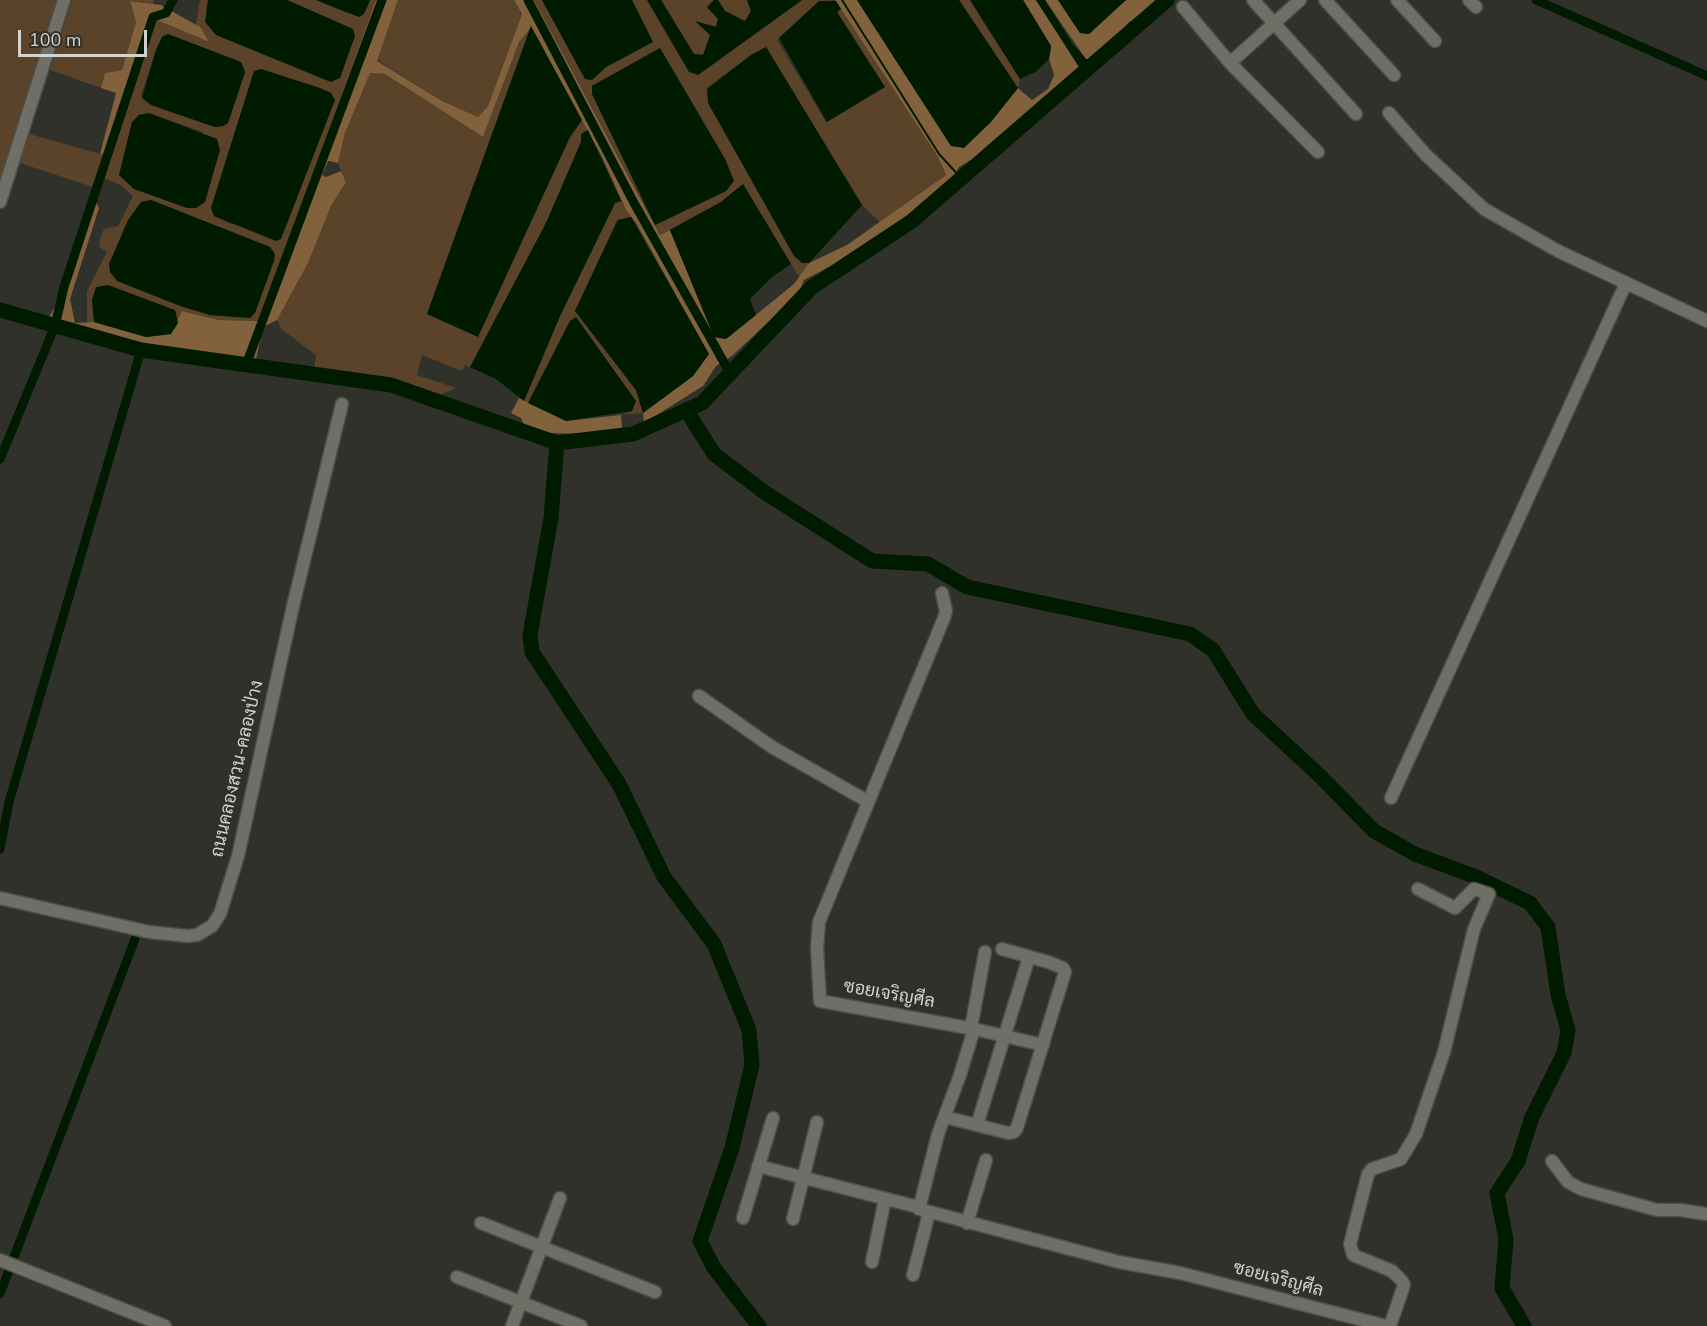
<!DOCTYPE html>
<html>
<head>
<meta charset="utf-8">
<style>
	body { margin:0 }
	#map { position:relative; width:1707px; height:1326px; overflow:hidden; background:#31312b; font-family:"Nunito Sans",sans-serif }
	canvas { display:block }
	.scale { position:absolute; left:18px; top:30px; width:129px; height:27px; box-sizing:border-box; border:3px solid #d3d2ce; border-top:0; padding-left:8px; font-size:18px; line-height:21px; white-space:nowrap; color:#d3d2ce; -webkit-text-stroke:4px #31312b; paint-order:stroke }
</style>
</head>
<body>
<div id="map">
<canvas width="1707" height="1326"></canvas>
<div class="scale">100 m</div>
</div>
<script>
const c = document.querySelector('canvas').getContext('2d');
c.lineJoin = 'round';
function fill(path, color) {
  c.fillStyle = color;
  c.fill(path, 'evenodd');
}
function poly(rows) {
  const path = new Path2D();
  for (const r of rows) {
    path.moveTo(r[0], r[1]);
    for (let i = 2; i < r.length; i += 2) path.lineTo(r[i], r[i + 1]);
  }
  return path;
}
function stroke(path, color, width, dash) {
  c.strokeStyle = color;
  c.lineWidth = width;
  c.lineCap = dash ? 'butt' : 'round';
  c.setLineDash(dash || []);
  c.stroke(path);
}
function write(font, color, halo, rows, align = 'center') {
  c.font = font + ' "Nunito Sans",Sarabun,sans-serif';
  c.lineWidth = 4.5;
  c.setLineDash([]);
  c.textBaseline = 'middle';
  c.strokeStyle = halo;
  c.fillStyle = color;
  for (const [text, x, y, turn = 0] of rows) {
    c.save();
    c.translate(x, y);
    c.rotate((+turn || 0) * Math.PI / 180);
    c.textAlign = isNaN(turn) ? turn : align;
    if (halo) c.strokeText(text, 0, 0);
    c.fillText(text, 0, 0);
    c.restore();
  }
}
fill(poly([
	[0,0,58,0,36,79,0,181],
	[72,0,154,0,154,4,130,1,136,22,122,70,105,73,101,88,50,70],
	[200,0,208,0,206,10,353,29,287,0,316,0,347,13,364,14,370,0,376,0,259,321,219,320,183,311,178,323,175,310,92,300,94,322,87,322,87,291,107,252,99,247,100,238,104,229,118,226,133,196,121,185,104,178,156,19,208,42,196,25],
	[167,34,241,62,245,72,228,123,223,126,215,127,151,105,141,95,156,50,162,37],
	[261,69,331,93,231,224,214,216,211,208,254,72],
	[149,113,203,132,134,189,119,175,139,115],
	[151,200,270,247,250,318,210,315,109,264,141,202],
	[398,0,514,0,522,14,488,106,478,117,442,101,377,60],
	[534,0,542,0,585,79,592,80,606,67,653,42,632,0,649,0,698,75,802,0,835,0,819,2,777,40,826,122,884,87,837,12,841,9,938,157,946,175,880,222,862,205,766,47,751,55,707,88,802,263,809,263,799,277,743,184,721,202,660,235,655,225,726,191,734,181,725,159,660,48,592,86,592,94,648,211],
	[661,0,714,0,707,7,718,19,716,27,697,22,710,35,704,55,694,54],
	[718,0,747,0,751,11,745,22,725,11],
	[959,0,970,0,1020,79,1018,88],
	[531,26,427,314,478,336,570,137,582,120,588,130,581,134,581,142,546,223,470,367,465,365,462,371,422,355,417,375,456,388,438,396,406,385,314,370,316,355,281,329,277,320,308,263,331,206,346,182,338,163,345,133,370,73,385,74,483,137,519,42],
	[29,134,104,155,93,187,20,163],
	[621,201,631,217,617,220,575,311,636,390,643,413,621,415,632,411,576,317,570,321,528,403,524,401,560,316,615,203]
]), '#5b4329');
fill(poly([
	[376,0,398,0,377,61,442,101,478,117,488,106,522,14,514,0,534,0,660,235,670,230,714,337,726,339,794,284,809,263,847,245,946,175,938,157,835,0,857,0,951,146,990,123,1018,88,1032,100,1048,89,1054,75,1049,59,1051,46,1023,0,1036,0,1080,69,1077,74,984,152,959,167,952,180,890,229,842,260,804,280,799,293,732,356,716,366,703,386,644,423,643,413,693,376,709,354,636,223,626,210,602,157,531,27,519,42,483,137,385,74,370,73,345,133,338,163,328,161,322,175,326,177,341,171,346,182,331,206,308,263,277,320,263,327,256,360,169,351,123,341,49,317,55,307,91,193,99,208,70,299,75,323,94,322,146,337,171,334,182,311,219,320,259,321],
	[1045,0,1058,0,1080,33,1089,34,1126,0,1158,0,1143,17,1129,22,1112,43,1091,59,1086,59],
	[130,1,161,5,200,27,209,42,150,17,104,155,100,154,116,93,101,88,105,73,122,70,136,22],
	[519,398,566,421,621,415,622,429,585,434,551,433,525,427,521,418,511,413]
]), '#82613d');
fill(poly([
	[208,0,287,0,353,29,355,36,340,78,331,82,321,78,216,35,205,22],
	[316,0,370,0,364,14,359,17],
	[542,0,632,0,653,42,606,67,592,80,585,79],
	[647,0,661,0,694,54,703,55,710,35,695,21,716,27,718,19,707,7,714,0,718,0,725,11,745,21,751,11,747,0,802,0,698,75,689,72],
	[857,0,959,0,1018,88,990,123,964,148,951,146],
	[970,0,1023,0,1051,46,1049,59,1037,71,1020,79],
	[1036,0,1045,0,1072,43,1086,59,1091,59,1077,74,1080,68],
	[1058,0,1126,0,1089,34,1080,33],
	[819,1,836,1,841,9,837,12,885,87,827,122,779,38],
	[531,26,582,120,570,137,478,337,427,314],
	[168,34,241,62,245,72,228,123,223,126,215,127,151,105,142,98,156,50,162,37],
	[766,47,862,205,809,263,802,263,794,256,708,103,707,89,751,55],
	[660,48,725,159,734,181,726,191,655,225,592,94,592,86],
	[261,69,320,88,331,93,335,100,281,239,276,241,214,216,211,208,254,71],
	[149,113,217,139,220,150,205,202,196,208,187,208,134,189,119,175,132,122,139,115],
	[588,130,621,201,615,203,560,316,524,401,496,379,470,367,546,223,581,142,581,134],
	[743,184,791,264,772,277,750,299,756,315,726,339,714,337,670,230,721,202],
	[151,200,270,247,275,254,274,261,255,313,250,318,210,315,180,306,117,281,110,272,109,264,128,220,141,202],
	[631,217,709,354,693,376,643,413,636,390,575,311,618,220],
	[108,285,175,310,178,323,171,334,146,337,94,322,92,300,96,287],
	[576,317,636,401,632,411,566,421,528,403,570,321]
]), '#001b00');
stroke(poly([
	[842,0,939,154,961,178]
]), '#001b00', 2);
stroke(poly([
	[528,0,634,203,730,373],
	[1536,0,1707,76],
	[246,365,382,0],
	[0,459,55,326,64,287,153,17,166,13,173,0],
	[0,849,9,802,141,350],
	[0,1294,135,939]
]), '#001b00', 9);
stroke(poly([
	[0,310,141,350,391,385,557,443,633,434,702,403,811,288,912,221,1167,0],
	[686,410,714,454,764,492,872,561,928,564,967,587,1190,634,1213,650,1253,714,1318,774,1374,831,1415,854,1474,876,1530,903,1548,927,1558,995,1568,1030,1564,1053,1532,1117,1518,1161,1497,1193,1506,1239,1502,1288,1524,1326],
	[557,443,551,518,530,635,532,652,619,784,664,877,714,944,749,1030,752,1065,732,1148,700,1241,714,1268,759,1326]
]), '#001b00', 15);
const minor = poly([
	[1253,0,1356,114],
	[1325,0,1394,75],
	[1397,0,1435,41],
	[1469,0,1476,7],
	[1183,7,1230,63,1300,0],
	[1230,63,1318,152],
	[1389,113,1426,155,1484,209,1558,251,1707,321],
	[0,202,64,0],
	[942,593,946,611,944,618,819,922,817,948,820,1001,974,1029,1043,1045],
	[699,696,772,747,867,801],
	[1391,798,1626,283],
	[0,898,149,932,188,936,197,935,212,926,220,914,238,856,293,606,342,404],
	[971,1028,985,952],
	[974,1029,960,1075,938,1134,919,1209,1119,1262,1180,1273,1386,1326],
	[945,1117,1008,1133,1014,1132,1017,1128,1065,972,1063,968,1048,962,1002,949],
	[977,1125,1029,957],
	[1552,1161,1568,1182,1581,1189,1657,1210,1680,1210,1707,1214],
	[758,1166,918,1207],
	[743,1218,773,1118],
	[793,1219,817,1122],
	[481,1223,655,1292],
	[967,1223,986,1160],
	[0,1260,165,1326],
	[872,1262,885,1199],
	[913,1275,929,1213],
	[457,1277,581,1326],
	[512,1326,560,1198],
	[1390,1326,1404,1285,1402,1281,1392,1271,1353,1255,1350,1244,1368,1174,1372,1169,1401,1159,1416,1134,1444,1052,1474,929,1489,894,1474,889,1455,908,1418,889]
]);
stroke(minor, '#4d4d47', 15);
stroke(minor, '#6f6e67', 12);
write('18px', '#d3d2ce', '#31312b', [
	["ถนนคลองสวน-คลองป่าง",238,769,-77],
	["ซอยเจริญศีล",889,995,10],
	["ซอยเจริญศีล",1278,1280,15]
]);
</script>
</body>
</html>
